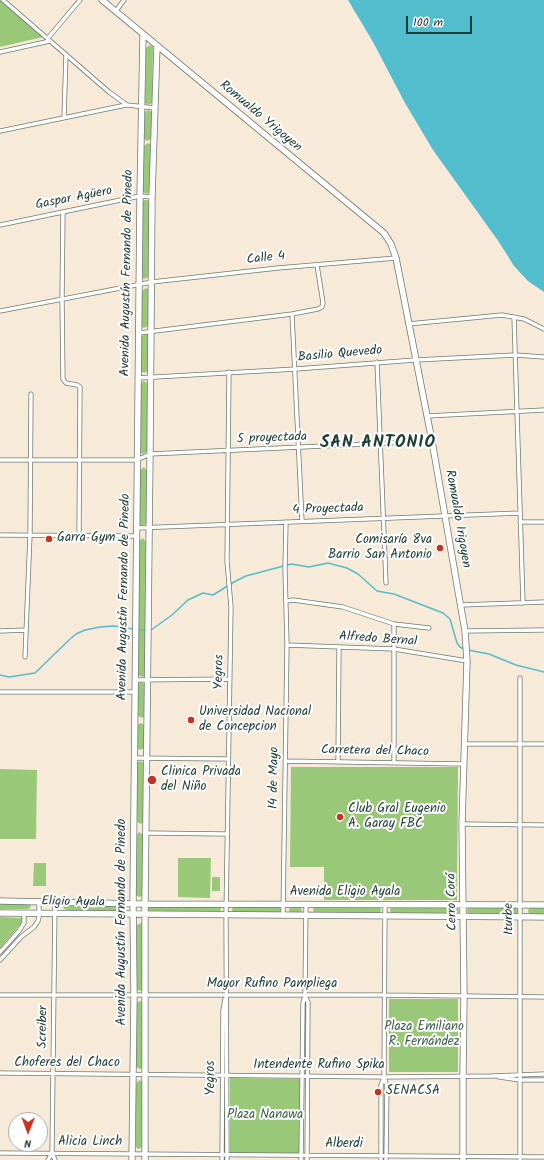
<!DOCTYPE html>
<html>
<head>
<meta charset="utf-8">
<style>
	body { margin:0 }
	#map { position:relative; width:544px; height:1160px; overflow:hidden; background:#f8ead8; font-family:Kalam,sans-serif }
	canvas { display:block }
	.north { position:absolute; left:8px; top:1112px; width:40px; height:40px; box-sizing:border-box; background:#fff; border:1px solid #a5b1ae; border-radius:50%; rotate:181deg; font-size:11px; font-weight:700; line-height:16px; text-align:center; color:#1f3d34 }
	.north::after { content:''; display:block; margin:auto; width:14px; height:18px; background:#c8321e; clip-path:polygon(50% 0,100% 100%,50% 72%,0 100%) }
	.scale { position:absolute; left:406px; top:16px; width:66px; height:18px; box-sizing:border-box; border:2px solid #1f3d34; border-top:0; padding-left:5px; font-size:12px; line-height:14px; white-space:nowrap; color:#1f3d34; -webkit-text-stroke:3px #fff; paint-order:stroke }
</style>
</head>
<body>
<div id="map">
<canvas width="544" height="1160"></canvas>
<div class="north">N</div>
<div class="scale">100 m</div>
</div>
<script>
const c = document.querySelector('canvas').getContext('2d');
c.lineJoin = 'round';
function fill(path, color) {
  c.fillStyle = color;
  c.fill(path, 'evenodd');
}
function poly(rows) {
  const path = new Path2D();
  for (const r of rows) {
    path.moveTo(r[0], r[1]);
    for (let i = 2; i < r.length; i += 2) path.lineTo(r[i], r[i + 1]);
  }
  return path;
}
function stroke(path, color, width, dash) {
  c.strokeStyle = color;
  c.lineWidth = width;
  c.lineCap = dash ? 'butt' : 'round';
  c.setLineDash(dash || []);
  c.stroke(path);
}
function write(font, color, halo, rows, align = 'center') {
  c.font = font + ' Kalam,sans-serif';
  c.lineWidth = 4;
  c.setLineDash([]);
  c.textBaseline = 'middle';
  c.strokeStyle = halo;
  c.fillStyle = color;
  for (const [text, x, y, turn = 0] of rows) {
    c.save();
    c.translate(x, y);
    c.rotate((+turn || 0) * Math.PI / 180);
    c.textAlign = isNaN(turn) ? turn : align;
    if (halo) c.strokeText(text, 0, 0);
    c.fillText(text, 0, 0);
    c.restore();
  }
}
fill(poly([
	[0,0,43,37,0,47],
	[150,45,153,47,152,103,148,105,145,103,146,48],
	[148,110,152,112,151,139,147,141,144,139,145,112],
	[148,143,151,145,150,192,146,194,143,192,144,146],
	[144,200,148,200,150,203,149,277,144,279,142,277,143,202],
	[146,288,149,290,148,326,144,328,141,326,142,291],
	[146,334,149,336,148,371,144,373,141,371,142,336],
	[143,381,146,382,148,385,147,452,143,454,140,452,141,384],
	[144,467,147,471,146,524,142,526,139,524,140,470],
	[143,538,146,542,145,675,143,677,138,675,139,541],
	[141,682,145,684,145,716,142,718,138,716,138,684],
	[141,723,144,725,144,748,140,750,137,748,137,725],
	[140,761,144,763,144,822,141,824,137,822,137,763],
	[291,767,458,767,457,900,324,900,324,867,290,867],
	[0,769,37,770,36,839,0,839],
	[139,832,144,835,143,896,139,897,136,895,137,835],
	[178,858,211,858,210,898,178,897],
	[34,863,46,863,46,886,33,886],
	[212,877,220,877,220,891,212,891],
	[0,903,30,904,31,907,28,909,0,909],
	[64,905,126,906,127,909,124,911,66,910,63,908],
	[149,906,221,907,221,909,220,912,149,912,148,909],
	[233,906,280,907,281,910,280,913,233,912,232,910],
	[314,906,380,907,381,910,380,913,314,913,313,909],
	[290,907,301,907,302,912,290,913,289,910],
	[391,907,458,908,459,911,458,914,391,913,390,911],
	[468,908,517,908,518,911,517,914,468,914,467,910],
	[529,908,544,908,544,914,529,914,528,911],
	[0,917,23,918,21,924,0,948],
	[141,923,142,924,143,989,140,991,136,989,137,925],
	[389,999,458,999,458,1072,389,1072],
	[140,1001,143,1003,143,1067,140,1069,136,1067,136,1003],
	[230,1078,300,1079,299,1154,230,1153],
	[140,1080,143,1083,143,1147,138,1149,136,1147,136,1083]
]), '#98c878');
fill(poly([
	[348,0,544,0,544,292,528,281,514,266,499,242,433,150,405,103,373,42]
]), '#52bdcc');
stroke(poly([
	[140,630,145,630],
	[151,630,172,615,188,600,203,593,213,595,234,582,246,576,291,564,309,567,328,563,347,568,358,574,377,591,394,594,443,613,450,619,457,643,460,647,464,649],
	[468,650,489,654,516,665,544,672],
	[0,675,9,677,35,673,69,640,76,634,85,630,100,627,114,626,133,629]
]), '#52bdcc', 1.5);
const street = poly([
	[3,0,109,92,127,105,155,108],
	[116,11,124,0],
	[48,38,80,0],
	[0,52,50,41],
	[64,118,66,54],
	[0,131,126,105],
	[63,212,62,299,63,379,66,383,77,385,80,387,79,536],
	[0,225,140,196,152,197],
	[0,311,152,282,278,268,396,258],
	[292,314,302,521],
	[514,317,523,603],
	[408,324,502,315,524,319,544,329],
	[139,333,292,314,318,309,322,307,323,303,317,265],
	[377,362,386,583],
	[138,378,296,369,415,360,515,355,544,357],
	[427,416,544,410],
	[0,460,137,460,150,454,432,441],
	[520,522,544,522],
	[137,528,520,513],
	[0,535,137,536],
	[287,601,293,600,343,607,394,624,429,628],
	[461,605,544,602],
	[394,624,394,763],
	[0,631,26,630],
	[465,631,544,630],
	[287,645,394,649,467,661],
	[25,657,30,535,31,394],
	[135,680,230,679],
	[0,692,135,692],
	[465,744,544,744],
	[134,758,228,759],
	[285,761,464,764],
	[338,762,339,647],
	[462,824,544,825],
	[146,833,227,834],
	[385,904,384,1077,387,1086,386,1160],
	[283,915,287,645,285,569,286,522],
	[0,952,19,931,24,923,24,913],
	[0,960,21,937,34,927,38,921,39,917,39,901],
	[0,995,385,995,544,997],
	[305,996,308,1002,307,1160],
	[0,1073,384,1077,492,1076,544,1074],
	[499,1077,520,1080,544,1080],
	[0,1153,544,1157],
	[52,1153,55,1160],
	[48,1160,52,1153,55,902],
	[222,1160,223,1010,225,999],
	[227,1160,226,915,231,607,227,561,229,372],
	[301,1160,303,1003,305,996,306,904],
	[381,1160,381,1085,384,1078],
	[520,1160,520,678]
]);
const secondary = poly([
	[102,0,384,233,391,244,396,258,432,441,465,631,467,661,462,824,464,996,463,1076,463,1160],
	[0,901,145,904,544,905],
	[0,913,544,917],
	[132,1160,134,996,133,903,140,196,143,35],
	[145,1160,145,904,150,454,152,197,157,46]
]);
stroke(street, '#6b7a6d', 5);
stroke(secondary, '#6b7a6d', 7);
stroke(street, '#fff', 3.5);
stroke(secondary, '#fff', 5.5);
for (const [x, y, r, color] of [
	[49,539,4,"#c8321e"],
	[440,548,4,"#c8321e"],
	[191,720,4,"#c8321e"],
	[152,780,5,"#c8321e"],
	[340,817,4,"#c8321e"],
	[378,1092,4,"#c8321e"]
]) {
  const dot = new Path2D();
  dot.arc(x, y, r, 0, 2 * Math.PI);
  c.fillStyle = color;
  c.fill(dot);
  stroke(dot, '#fff', 1.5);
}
write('13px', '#1f3d34', '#fff', [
	["Romualdo Yrigoyen",260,117,40],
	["Gaspar Agüero",74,199,-11],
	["Calle 4",266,259,-6],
	["Avenida Augustín Fernando de Pinedo",128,273,-89],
	["Basilio Quevedo",340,355,-5],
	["5 proyectada",272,439,-2],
	["4 Proyectada",328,510,-2],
	["Romualdo Irigoyen",457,519,80],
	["Avenida Augustín Fernando de Pinedo",125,597,-89],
	["Alfredo Bernal",378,640,4],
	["Yegros",220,672,-89],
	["Carretera del Chaco",375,752,1],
	["14 de Mayo",275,778,-89],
	["Avenida Eligio Ayala",345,893],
	["Cerro Corá",453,902,-91],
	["Eligio Ayala",73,903,1],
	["Iturbe",510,919,-91],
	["Avenida Augustín Fernando de Pinedo",123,922,-90],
	["Mayor Rufino Pampliega",272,985],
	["Screiber",44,1027,-89],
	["Choferes del Chaco",67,1064],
	["Intendente Rufino Spika",319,1066],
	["Yegros",212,1078,-90],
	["Alicia Linch",90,1143],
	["Alberdi",344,1145]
]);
write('13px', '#1f3d34', '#fff', [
	["Garra Gym",57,539],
	["Comisaría 8va",432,541,"right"],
	["Barrio San Antonio",432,556,"right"],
	["Universidad Nacional",199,713],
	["de Concepcion",199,728],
	["Clinica Privada",161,773],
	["del Niño",161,788],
	["Club Gral Eugenio",348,810],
	["A. Garay FBC",348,825],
	["SENACSA",386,1092]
], 'left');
write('13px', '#3d6045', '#fff', [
	["Plaza Emiliano",424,1028],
	["R. Fernández",424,1043],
	["Plaza Nanawa",265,1116]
]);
c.letterSpacing = '1px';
write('bold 17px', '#1f3d34', '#fff', [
	["SAN ANTONIO",378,444]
]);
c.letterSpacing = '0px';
</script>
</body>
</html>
